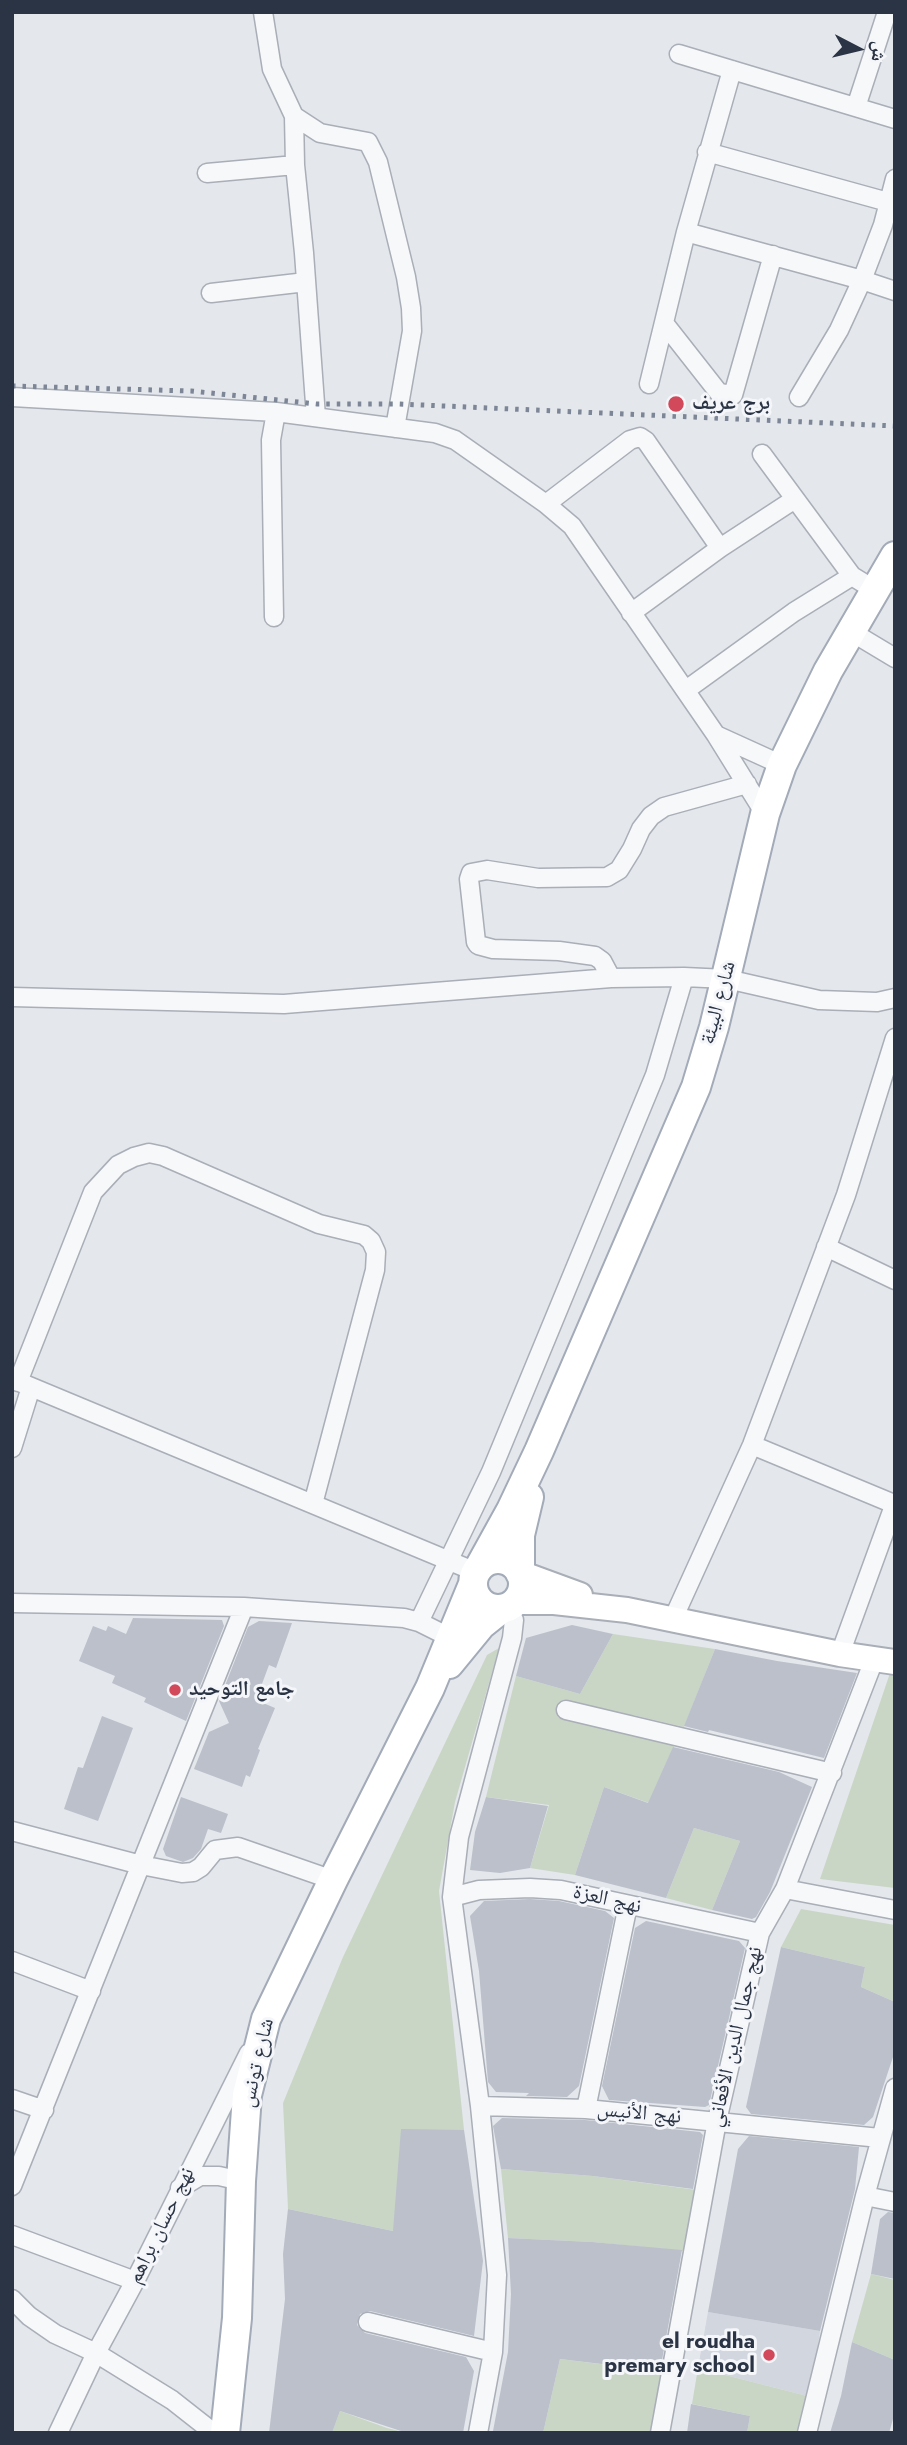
<!DOCTYPE html>
<html>
<head>
<meta charset="utf-8">
<style>
	body { margin:0 }
	#map { position:relative; width:907px; height:2445px; overflow:hidden; background:#e4e7ec; font-family:Jost,"Noto Naskh Arabic",sans-serif }
	canvas { display:block }
	.frame { position:absolute; inset:0; border:14px solid #2b3445; pointer-events:none }
	.north { position:absolute; left:823px; top:14px; width:70px; height:70px; -webkit-text-stroke:5px #f4f6f9; paint-order:stroke; rotate:97deg; font-size:19px; font-weight:700; line-height:28px; text-align:center; color:#2b3445 }
	.north::after { content:''; display:block; margin:auto; width:24px; height:32px; background:#2b3445; clip-path:polygon(50% 0,100% 100%,50% 72%,0 100%) }
</style>
</head>
<body>
<div id="map">
<canvas width="907" height="2445"></canvas>
<div class="frame"></div>
<div class="north">ش</div>
</div>
<script>
const c = document.querySelector('canvas').getContext('2d');
c.lineJoin = 'round';
function fill(path, color) {
  c.fillStyle = color;
  c.fill(path, 'evenodd');
}
function poly(rows) {
  const path = new Path2D();
  for (const r of rows) {
    if (r.length === 3) {
      path.moveTo(r[0] + r[2], r[1]);
      path.arc(r[0], r[1], r[2], 0, 2 * Math.PI);
      continue;
    }
    path.moveTo(r[0], r[1]);
    for (let i = 2; i < r.length; i += 2) path.lineTo(r[i], r[i + 1]);
  }
  return path;
}
function stroke(path, color, width, dash) {
  c.strokeStyle = color;
  c.lineWidth = width;
  c.lineCap = dash ? 'butt' : 'round';
  c.setLineDash(dash || []);
  c.stroke(path);
}
function write(font, color, halo, rows, align = 'center') {
  c.font = font + ' Jost,"Noto Naskh Arabic",sans-serif';
  c.lineWidth = 6;
  c.setLineDash([]);
  c.textBaseline = 'middle';
  c.strokeStyle = halo;
  c.fillStyle = color;
  for (const [text, x, y, turn = 0] of rows) {
    c.save();
    c.translate(x, y);
    c.rotate((+turn || 0) * Math.PI / 180);
    c.textAlign = isNaN(turn) ? turn : align;
    if (halo) c.strokeText(text, 0, 0);
    c.fillText(text, 0, 0);
    c.restore();
  }
}
fill(poly([
	[708,2312,820,2331,811,2397,698,2368]
]), '#d2d6de');
fill(poly([
	[613,1634,715,1649,684,1727,633,1715,627,1731,674,1746,649,1803,604,1787,575,1875,530,1868,549,1805,486,1797,516,1676,580,1694],
	[499,1648,455,1802,439,1891,464,2130,393,2231,288,2209,283,2103,343,1957,487,1655],
	[890,1673,895,1674,895,1888,820,1879],
	[694,1828,740,1841,712,1910,666,1898],
	[801,1909,895,1925,895,2002,861,1987,865,1967,781,1947],
	[501,2169,593,2176,697,2190,684,2251,592,2242,508,2238],
	[871,2274,895,2280,895,2360,852,2342],
	[560,2359,665,2372,656,2433,543,2433],
	[698,2368,811,2397,799,2433,747,2433,750,2416,692,2404],
	[340,2411,387,2428,407,2433,332,2433]
]), '#c9d6c5');
fill(poly([
	[133,1618,222,1620,224,1626,186,1721,144,1702,146,1698,112,1683,115,1676,79,1661,93,1626,106,1631,108,1626,126,1634],
	[259,1621,292,1623,276,1668,269,1665,256,1700,275,1708,258,1749,260,1750,250,1777,246,1775,242,1787,194,1769,209,1732,229,1723,219,1701,248,1627],
	[572,1625,613,1634,580,1694,516,1676,526,1638],
	[715,1649,777,1661,857,1673,824,1758,709,1730,708,1732,684,1726],
	[102,1716,133,1728,98,1821,64,1809,78,1767,83,1768],
	[673,1747,779,1772,812,1787,770,1892,756,1917,752,1919,712,1910,740,1841,694,1828,666,1898,575,1875,604,1787,648,1803],
	[181,1797,228,1814,221,1833,208,1829,201,1849,193,1858,183,1862,166,1856,163,1849],
	[486,1797,548,1806,530,1868,500,1873,470,1870,475,1832],
	[530,1899,559,1901,605,1911,614,1918,579,2086,567,2097,526,2096,529,2093,496,2092,488,2082,479,1971,470,1916,484,1901],
	[646,1921,739,1941,745,1948,709,2105,705,2107,609,2100,602,2086,635,1928],
	[781,1947,865,1967,861,1987,895,2002,895,2051,873,2117,864,2125,751,2114,746,2107],
	[502,2118,585,2120,700,2132,703,2135,693,2189,593,2176,501,2169,493,2126],
	[401,2129,464,2130,483,2261,474,2336,370,2311,360,2314,357,2325,365,2333,466,2357,474,2371,463,2433,407,2433,340,2411,332,2433,269,2433,285,2299,283,2254,288,2209,393,2231],
	[749,2136,859,2147,855,2189,820,2331,708,2312,738,2149],
	[888,2212,895,2213,895,2279,871,2274,880,2219],
	[508,2238,592,2242,682,2250,660,2371,560,2359,543,2433,493,2431,508,2352,511,2294],
	[852,2342,895,2360,895,2412,889,2433,830,2433,841,2396],
	[691,2404,750,2416,747,2433,687,2433]
]), '#bbc0ca');
const street = poly([
	[263,12,272,69,294,116,295,165,304,253,316,417],
	[679,54,895,119],
	[856,107,887,12],
	[294,116,320,133,368,142,378,162,406,277,411,308,412,331,395,428],
	[707,152,888,202],
	[207,173,295,165],
	[686,232,862,280,895,291],
	[211,293,306,282],
	[664,323,719,393,733,395,773,255],
	[649,384,686,232,732,70],
	[12,397,276,412,435,433,455,440,546,504,572,526,716,735,765,814],
	[799,397,839,330,862,280,883,225,895,179],
	[762,454,852,576],
	[546,504,630,440,640,437,646,441,720,548],
	[631,613,720,548,795,499],
	[274,617,271,440,276,412],
	[850,631,895,658],
	[686,690,794,612,852,576,873,589],
	[716,735,782,765],
	[611,978,602,961,595,956,559,951,493,949,478,945,476,942,469,879,471,873,487,870,538,878,607,877,619,870,632,849,641,829,651,816,664,807,747,784],
	[12,997,284,1004,611,978,684,977,727,979,819,1000,877,1002,895,998],
	[826,1247,895,1280],
	[12,1379,476,1572],
	[18,1382,93,1192,118,1165,134,1157,149,1153,163,1156,319,1224,364,1235,371,1241,376,1252,375,1270,313,1504],
	[752,1445,894,1504],
	[12,1448,31,1387],
	[12,1603,244,1607,404,1618,419,1622,451,1638],
	[673,1619,752,1445,846,1195,895,1038],
	[419,1622,491,1472,655,1075,684,977],
	[840,1654,895,1503],
	[566,1710,832,1773],
	[12,1831,141,1865,182,1873,193,1872,201,1867,215,1850,238,1847,333,1880],
	[785,1889,895,1910],
	[452,1897,479,1890,530,1888,561,1890,760,1933],
	[12,1961,91,1991],
	[12,2099,44,2110],
	[480,2106,586,2109,880,2138],
	[586,2109,628,1905],
	[12,2186,244,1607],
	[180,2188,200,2176,219,2176,241,2181],
	[865,2196,895,2202],
	[12,2235,135,2281],
	[12,2299,29,2316,55,2334,96,2353,172,2400,214,2433],
	[368,2322,493,2352],
	[58,2433,96,2353,135,2281,249,2053],
	[478,2433,493,2352,497,2275,480,2106,452,1897,459,1837,512,1638,514,1620,505,1608],
	[660,2433,717,2121,760,1933,785,1889,874,1660],
	[807,2433,865,2196,895,2088]
]);
const secondary = poly([
	[520,1573,580,1595],
	[514,1602,554,1602,627,1610,840,1654,895,1662]
]);
const primary = poly([
	[498,1584,25],
	[480,1566,511,1510,539,1451,696,1087,714,1027,765,814,782,765,828,671,895,556],
	[520,1573,520,1535,529,1497],
	[449,1664,481,1625,501,1609],
	[225,2433,237,2318,241,2181,247,2095,266,2019,333,1880,430,1688,473,1584]
]);
stroke(street, '#a9aeb7', 21);
stroke(secondary, '#a9aeb7', 28);
stroke(primary, '#a3abb8', 32);
stroke(street, '#f7f8fa', 18);
stroke(secondary, '#fff', 24);
stroke(primary, '#fff', 28);
stroke(poly([
	[12,386,191,391,317,404,399,404,895,426]
]), '#7d8696', 5, [3.5, 7]);
for (const [x, y, r, color] of [
	[676,404,9,"#d1495b"],
	[175,1690,7,"#d1495b"],
	[769,2355,7,"#d1495b"]
]) {
  const dot = new Path2D();
  dot.arc(x, y, r, 0, 2 * Math.PI);
  c.fillStyle = color;
  c.fill(dot);
  stroke(dot, '#f4f6f9', 2.5);
}
write('bold 21px', '#2b3445', '#f4f6f9', [
	["برج عريف",692,404],
	["جامع التوحيد",189,1690],
	["el roudha",755,2343,"right"],
	["premary school",755,2367,"right"]
], 'left');
write('21px', '#2b3445', '#f4f6f9', [
	["شارع البيئة",719,1003,-75],
	["نهج العزة",607,1900,13],
	["نهج جمال الدين الأفعاني",736,2037,-77],
	["شارع تونس",258,2063,-77],
	["نهج الأنيس",639,2114,5],
	["نهج حسان براهم",162,2226,-64]
]);
</script>
</body>
</html>
